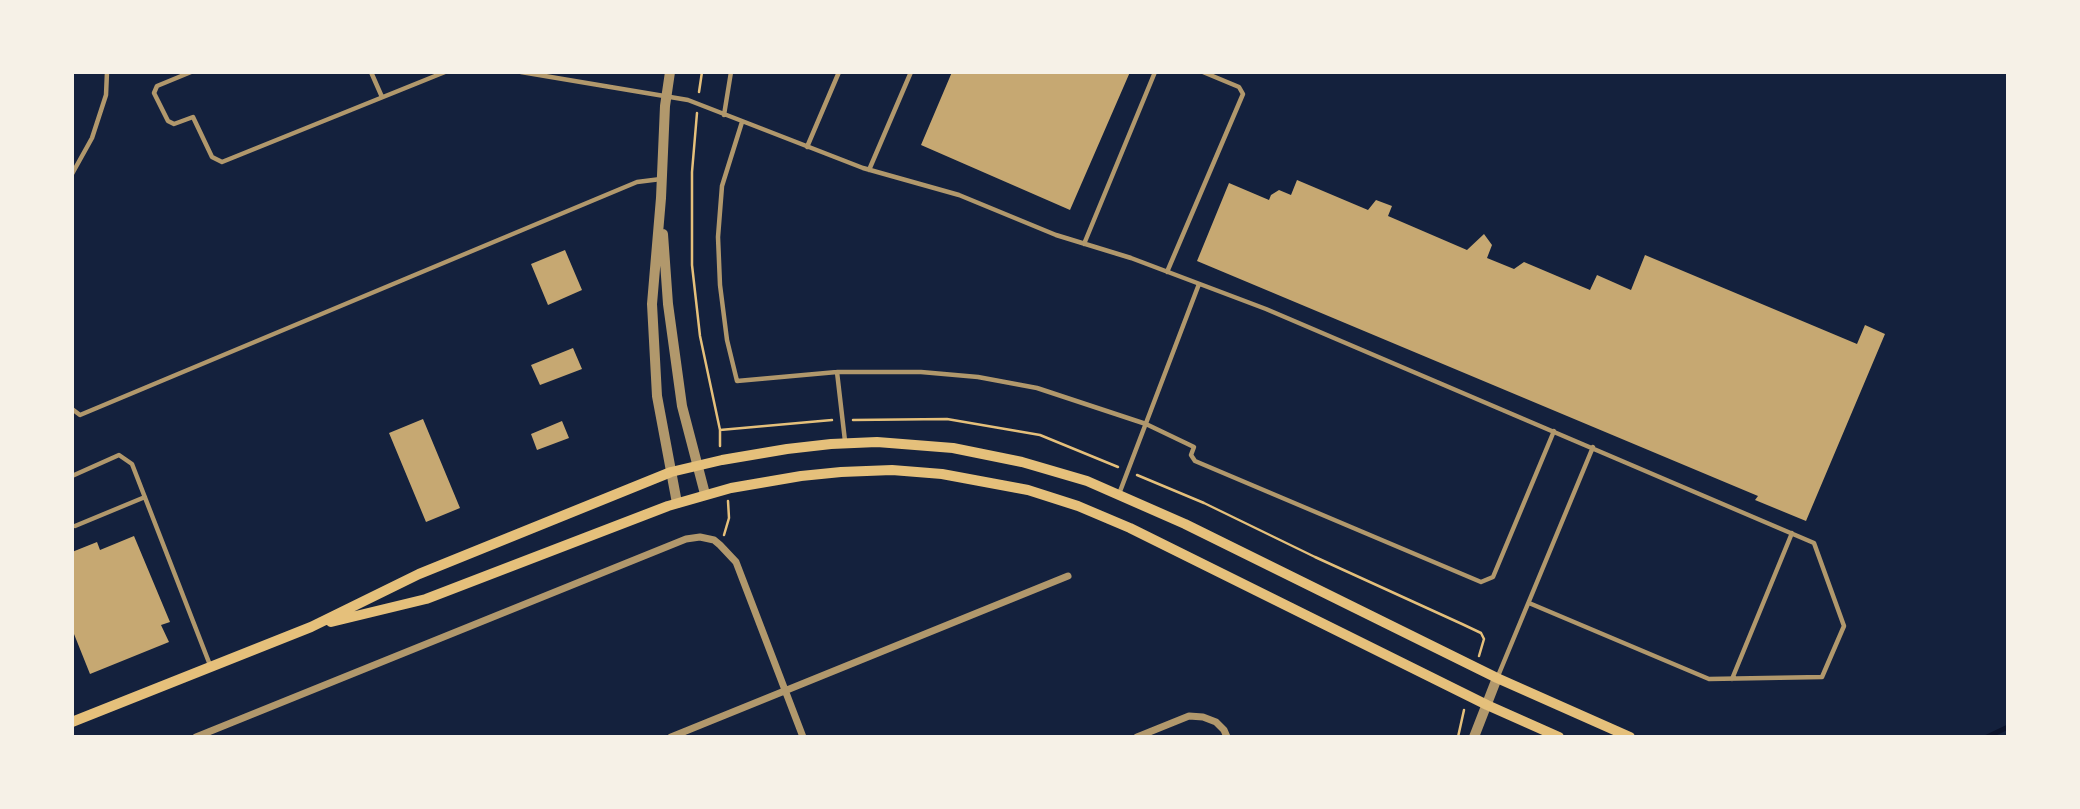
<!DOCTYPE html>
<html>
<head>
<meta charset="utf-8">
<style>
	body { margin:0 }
	#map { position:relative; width:2080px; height:809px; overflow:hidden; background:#14213d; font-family:Literata,serif }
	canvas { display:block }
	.frame { position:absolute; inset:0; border:74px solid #f6f1e7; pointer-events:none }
</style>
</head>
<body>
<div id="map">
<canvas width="2080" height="809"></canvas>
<div class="frame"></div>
</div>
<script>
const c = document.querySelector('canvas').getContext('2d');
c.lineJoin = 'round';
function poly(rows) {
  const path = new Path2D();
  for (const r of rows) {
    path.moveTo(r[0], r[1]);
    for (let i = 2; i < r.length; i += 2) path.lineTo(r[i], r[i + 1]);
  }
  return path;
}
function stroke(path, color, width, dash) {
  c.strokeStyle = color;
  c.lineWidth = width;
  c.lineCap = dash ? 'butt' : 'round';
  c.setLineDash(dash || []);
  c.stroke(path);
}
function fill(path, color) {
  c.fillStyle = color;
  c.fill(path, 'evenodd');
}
stroke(poly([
	[1987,737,2008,727]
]), '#0b132b', 5);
fill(poly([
	[952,72,1130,72,1070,210,921,145],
	[1297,180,1368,210,1376,200,1392,206,1388,216,1467,250,1484,234,1492,245,1487,258,1514,269,1524,262,1590,290,1597,275,1631,290,1645,255,1857,344,1865,325,1885,334,1806,521,1755,500,1758,496,1197,261,1229,183,1269,200,1271,195,1279,190,1291,195],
	[565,250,582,290,548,305,531,264],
	[573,348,582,369,540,385,531,365],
	[423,419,460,508,426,522,389,433],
	[562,421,569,438,537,450,531,434],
	[134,536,170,622,161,625,169,642,90,674,72,629,72,552,97,542,100,550]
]), '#c6a872');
stroke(poly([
	[699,92,702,72],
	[697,113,692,172,692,265,700,336,720,430,720,446],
	[853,420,947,419,1040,435,1118,467],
	[720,430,832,420],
	[1137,475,1204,503,1315,557,1462,624,1481,633,1484,639,1479,656],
	[724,535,729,518,728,501],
	[1458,737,1464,710]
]), '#e5c07b', 2.5);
stroke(poly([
	[191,72,157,86,154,93,168,121,174,124,193,117,212,157,222,162,445,72],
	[371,72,382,97],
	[521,72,688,100,863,168,959,195,1056,235,1131,258,1266,309,1814,543,1844,626,1822,677,1709,679,1529,603],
	[724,115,731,72],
	[742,122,722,186,718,237,720,285,727,340,737,381,837,372,921,372,978,377,1037,388,1146,424,1194,447,1191,455,1195,461,1481,582,1493,577,1554,431],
	[807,147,839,72],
	[869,170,911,72],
	[72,174,92,138,106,95,107,72],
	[1084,244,1155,72],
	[1167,272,1243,94,1239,87,1203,72],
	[837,372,845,441],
	[72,409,80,415,637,182,661,179],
	[72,476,119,455,132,464,210,665],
	[1119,494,1199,284],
	[75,526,145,497],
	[1498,676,1593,447],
	[1732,679,1792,533]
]), '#b1986c', 4.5);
stroke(poly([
	[196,737,686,539,700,537,714,540,720,545,736,562,803,737],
	[671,737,1068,576],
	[1137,737,1189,716,1203,717,1216,722,1224,730,1227,737]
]), '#b1986c', 7);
stroke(poly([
	[670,72,665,106,661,198,652,304,657,396,677,503],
	[663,234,668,304,682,406,705,494],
	[1474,737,1497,678]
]), '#b1986c', 10);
stroke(poly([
	[331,622,426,599,668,506,731,488,801,476,841,472,892,470,942,474,1028,490,1078,506,1130,528,1487,705,1559,737],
	[72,722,311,627,419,574,671,472,722,460,787,449,831,444,877,442,953,448,1022,462,1087,481,1185,524,1497,678,1630,737]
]), '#e5c07b', 10);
</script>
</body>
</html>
